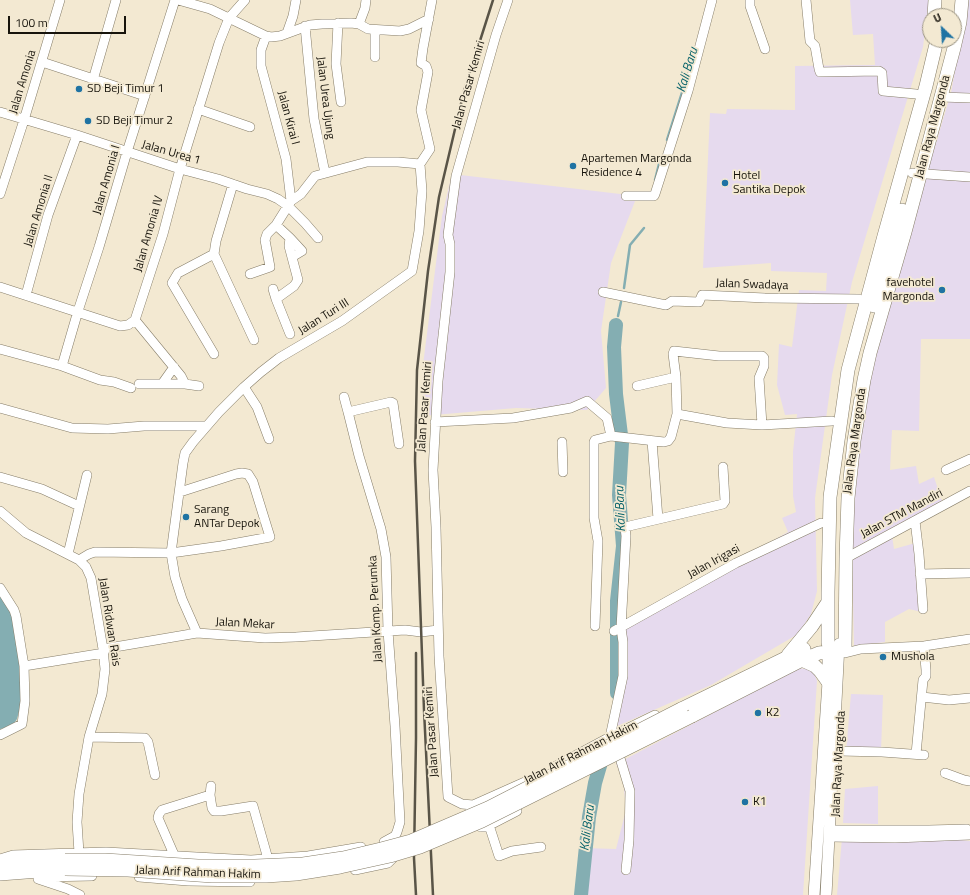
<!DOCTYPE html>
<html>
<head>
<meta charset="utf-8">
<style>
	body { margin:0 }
	#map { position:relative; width:970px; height:895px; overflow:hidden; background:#f3e9d2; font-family:"Titillium Web",sans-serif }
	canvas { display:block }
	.north { position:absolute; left:922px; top:8px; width:40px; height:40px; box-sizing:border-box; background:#f3e9d2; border:1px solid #9b9483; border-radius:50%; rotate:335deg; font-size:11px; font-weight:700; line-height:16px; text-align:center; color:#17140c }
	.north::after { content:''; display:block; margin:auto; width:14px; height:18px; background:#1f73a3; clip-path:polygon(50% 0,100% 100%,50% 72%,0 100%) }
	.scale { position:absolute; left:8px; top:16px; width:118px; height:18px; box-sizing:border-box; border:2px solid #17140c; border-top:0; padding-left:5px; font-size:12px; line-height:14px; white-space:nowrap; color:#17140c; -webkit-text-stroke:3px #f3e9d2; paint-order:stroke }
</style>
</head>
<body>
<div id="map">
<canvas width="970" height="895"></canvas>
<div class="north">U</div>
<div class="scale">100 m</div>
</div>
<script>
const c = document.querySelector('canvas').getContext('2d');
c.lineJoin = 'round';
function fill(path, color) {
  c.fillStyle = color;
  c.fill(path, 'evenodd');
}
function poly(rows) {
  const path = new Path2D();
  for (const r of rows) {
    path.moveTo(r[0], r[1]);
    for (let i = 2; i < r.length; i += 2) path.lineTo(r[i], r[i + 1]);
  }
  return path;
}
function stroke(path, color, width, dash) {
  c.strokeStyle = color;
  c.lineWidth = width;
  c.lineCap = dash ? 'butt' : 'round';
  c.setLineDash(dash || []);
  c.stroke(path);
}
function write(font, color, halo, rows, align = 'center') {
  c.font = font + ' "Titillium Web",sans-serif';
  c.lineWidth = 3.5;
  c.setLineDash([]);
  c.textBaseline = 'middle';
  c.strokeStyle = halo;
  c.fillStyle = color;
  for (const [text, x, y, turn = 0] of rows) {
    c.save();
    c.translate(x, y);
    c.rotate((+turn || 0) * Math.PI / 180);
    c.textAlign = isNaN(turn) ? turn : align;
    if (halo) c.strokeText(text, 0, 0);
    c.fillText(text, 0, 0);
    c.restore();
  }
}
fill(poly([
	[850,0,929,0,923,47,852,282,832,375,815,498,817,591,811,614,798,634,711,685,608,730,621,669,623,626,788,532,782,518,796,512,793,496,793,452,797,414,785,415,777,385,779,344,792,347,799,290,826,291,827,273,771,271,771,263,703,268,710,113,726,114,727,109,795,110,795,66,875,65,873,34,853,35],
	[964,0,970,0,970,339,921,339,919,431,892,430,890,470,916,466,919,484,934,477,942,501,891,530,894,549,919,542,922,612,909,609,885,622,885,642,854,646,851,503,868,383,907,239,951,93,962,30],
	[452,174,637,196,611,263,601,331,606,388,587,410,516,408,422,416,423,365,442,216],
	[799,668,813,670,817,681,803,895,575,895,580,853,584,848,616,849,626,810,623,778,616,764],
	[851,694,883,695,881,751,846,752],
	[878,786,878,824,843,823,845,789],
	[910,835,970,841,970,895,837,895,842,838]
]), '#e6daee');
fill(poly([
	[0,592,14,615,22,671,20,708,17,719,13,725,7,728,0,729]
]), '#84aeb2');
stroke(poly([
	[667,140,686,80],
	[655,180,661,156],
	[624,288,630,245,644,228],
	[618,316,621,302]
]), '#84aeb2', 2.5);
stroke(poly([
	[616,325,614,347,616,394,622,443,619,495,623,546,617,601,617,693],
	[581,895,589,817,595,783,604,752]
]), '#84aeb2', 14);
const minor = poly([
	[178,0,210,9,266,36,271,37,280,36,310,25,322,24,351,23,359,24,368,29,400,31,409,29,429,19],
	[750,0,750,6,765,49],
	[806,0,810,41,815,46,819,69,820,72,879,71,882,73,883,91,916,94],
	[338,23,336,64,341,102],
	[359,24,365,8,366,0],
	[305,26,314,119,325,173],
	[287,33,293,16,296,0],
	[266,36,261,50,261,66,286,159,291,201],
	[375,57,375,30],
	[42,62,145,96],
	[93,80,116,0],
	[941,97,970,98],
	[198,109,250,127],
	[0,112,77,135,180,169,218,179,247,189,267,194,278,199,288,206,305,223,318,238],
	[912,173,970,177],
	[233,184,216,241,214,254,254,340],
	[0,194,24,120,60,0],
	[626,196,654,196,655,194,688,91,712,0],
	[276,225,290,238,289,246,298,280,294,286,276,299,290,334],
	[290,238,302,251,292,257],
	[250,274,270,267,265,240,267,234,276,225,291,201,301,194,315,176,367,162,398,162,420,164],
	[0,287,120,326,128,325,135,320,163,234,180,169,219,43,229,18,245,0],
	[273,289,276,299],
	[603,292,666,305,672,301,699,302,702,295,765,298,859,299],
	[26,295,48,215,77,135],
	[135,320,181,376,185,384,139,384],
	[0,349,62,366,100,380,114,382,131,388],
	[214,354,172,283,178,273,214,254],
	[62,366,78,311,99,247,127,152,175,0],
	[162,384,174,367],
	[185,384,199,386],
	[637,386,676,377],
	[244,387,257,407,269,439],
	[344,397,348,412],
	[0,408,72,428,108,429,144,426,207,426],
	[677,414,676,377,673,354,674,351,719,356,762,356,764,358,764,366,759,378,762,425],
	[435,422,513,418,571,408,587,401,607,418,611,436,664,442,668,441,671,437,677,414,727,423,762,425,832,421],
	[652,441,658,519],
	[562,442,563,472],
	[946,470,970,459],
	[0,477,42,489,79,506],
	[0,511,26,533,79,560,86,567,91,578,103,649,105,669,102,694,89,737,79,794,77,822,79,853],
	[915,521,919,554,923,609],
	[68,554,87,475],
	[846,558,970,491],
	[79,560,89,554,95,552,171,553,221,546,270,537,253,482,248,474,242,473,236,474,180,492],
	[920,574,970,573],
	[0,588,14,610,16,616,24,666,25,701,22,724,0,735],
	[595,626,598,541,594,518,594,442,595,440,611,436],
	[614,631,736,563,821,523],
	[197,633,182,599,175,577,171,553,183,463,185,453,193,442,219,412,244,387,261,372,279,358,342,321,412,271,419,231,422,191,420,164,430,149,421,110,428,72,426,66,421,63,423,48,432,0],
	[103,649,197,633,265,638,296,637,405,630,421,632,438,630],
	[845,653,861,649,924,646,970,639],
	[24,666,104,653],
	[922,697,949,700,970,698],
	[89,737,145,738,148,742,155,775],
	[610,737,623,676,623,642,621,628,626,536,625,527,723,504,725,501,723,467],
	[840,751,882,752,924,755],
	[916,754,923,680,926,676,926,670,924,646],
	[620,758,630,791,629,840,626,870],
	[556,766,610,737,655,715],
	[945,773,964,780,970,781],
	[211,786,210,795,212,808,214,811,221,811,253,806,268,859],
	[473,805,462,804,448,797,439,656,436,527,433,470,438,381,450,272,450,244,448,235,456,176,496,35,508,0],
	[470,810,473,805,529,780],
	[474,824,481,827,486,827,517,811],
	[489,825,499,856,512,851,541,847],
	[830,830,929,830,967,829],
	[830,837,895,838,970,835],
	[384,842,395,836,397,832,400,822,395,726,388,631,386,557,381,529,359,456,348,412,391,402,393,403,399,444],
	[175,857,158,818,159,814,162,810,210,795],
	[0,859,13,855,106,852,251,860,308,856,361,847],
	[355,870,388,863,393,858,394,854],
	[41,877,92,876],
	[139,877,188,881,250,882],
	[38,879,68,889,80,895]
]);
const major = poly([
	[814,895,828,682,828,643],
	[826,895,839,644]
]);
const highway = poly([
	[934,16,935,0],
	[874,306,902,210],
	[828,643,828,592,830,497,848,370,884,236,926,86,937,40],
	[788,655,812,626,828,602],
	[802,660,815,666,820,671,828,682],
	[681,709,804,649],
	[692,716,802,660,819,653,845,650,846,558,848,498,854,441,864,380,870,353,905,232,954,48,960,22,962,0],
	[0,864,65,860],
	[0,874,65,869]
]);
stroke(minor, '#867d68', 10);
stroke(major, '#867d68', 12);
stroke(highway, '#867d68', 14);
stroke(minor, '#fff', 9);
stroke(major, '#fff', 11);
stroke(highway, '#fff', 13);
stroke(poly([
	[416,653,416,738,414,858,416,895],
	[433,895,424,710,415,461,417,370,428,271,439,197,464,91,493,0]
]), '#595447', 2.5);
const highwayBridge = poly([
	[65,860,105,860,198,866,255,866,303,864,343,858,381,849,411,841,488,808,681,709],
	[65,869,128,870,212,876,266,876,296,874,340,867,390,856,420,847,482,821,692,716]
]);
stroke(highwayBridge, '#867d68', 14, []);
stroke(highwayBridge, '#fff', 13);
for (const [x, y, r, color] of [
	[79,89,4,"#1f73a3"],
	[88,121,4,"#1f73a3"],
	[573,166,4,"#1f73a3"],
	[725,183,4,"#1f73a3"],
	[942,290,4,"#1f73a3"],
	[186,517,4,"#1f73a3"],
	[883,657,4,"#1f73a3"],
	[758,713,4,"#1f73a3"],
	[745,802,4,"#1f73a3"]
]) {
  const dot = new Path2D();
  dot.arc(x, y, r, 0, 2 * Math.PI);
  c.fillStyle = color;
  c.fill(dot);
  stroke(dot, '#f3e9d2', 1.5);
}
write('12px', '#17140c', '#f3e9d2', [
	["Jalan Amonia",23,82,-73],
	["Jalan Pasar Kemiri",469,85,-74],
	["Jalan Urea Ujung",325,98,83],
	["Jalan Kirai I",288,118,75],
	["Jalan Raya Margonda",933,127,-75],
	["Jalan Urea 1",171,153,16],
	["Jalan Amonia I",107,180,-74],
	["Jalan Amonia II",39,211,-73],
	["Jalan Amonia IV",149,234,-74],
	["Jalan Swadaya",752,285,2],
	["Jalan Turi III",324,317,-32],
	["Jalan Pasar Kemiri",425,407,-86],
	["Jalan Raya Margonda",855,441,-82],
	["Jalan STM Mandiri",902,514,-28],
	["Jalan Irigasi",714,562,-29],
	["Jalan Komp. Perumka",376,609,-93],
	["Jalan Ridwan Rais",109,622,81],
	["Jalan Mekar",245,624,3],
	["Jalan Pasar Kemiri",432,732,-94],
	["Jalan Arif Rahman Hakim",581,753,-27],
	["Jalan Raya Margonda",839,764,-87],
	["Jalan Arif Rahman Hakim",198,873,2]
]);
write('12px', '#17140c', '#f3e9d2', [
	["SD Beji Timur 1",87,89],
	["SD Beji Timur 2",96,121],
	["Apartemen Margonda",581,159],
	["Residence 4",581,173],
	["Hotel",733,176],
	["Santika Depok",733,190],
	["favehotel",934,283,"right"],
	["Margonda",934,297,"right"],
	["Sarang",194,510],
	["ANTar Depok",194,524],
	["Mushola",891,657],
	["K2",766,713],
	["K1",753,802]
], 'left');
write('italic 13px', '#046169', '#f3e9d2', [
	["Kali Baru",688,70,-73],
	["Kali Baru",621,509,-92],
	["Kali Baru",588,828,-83]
]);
</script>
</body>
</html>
